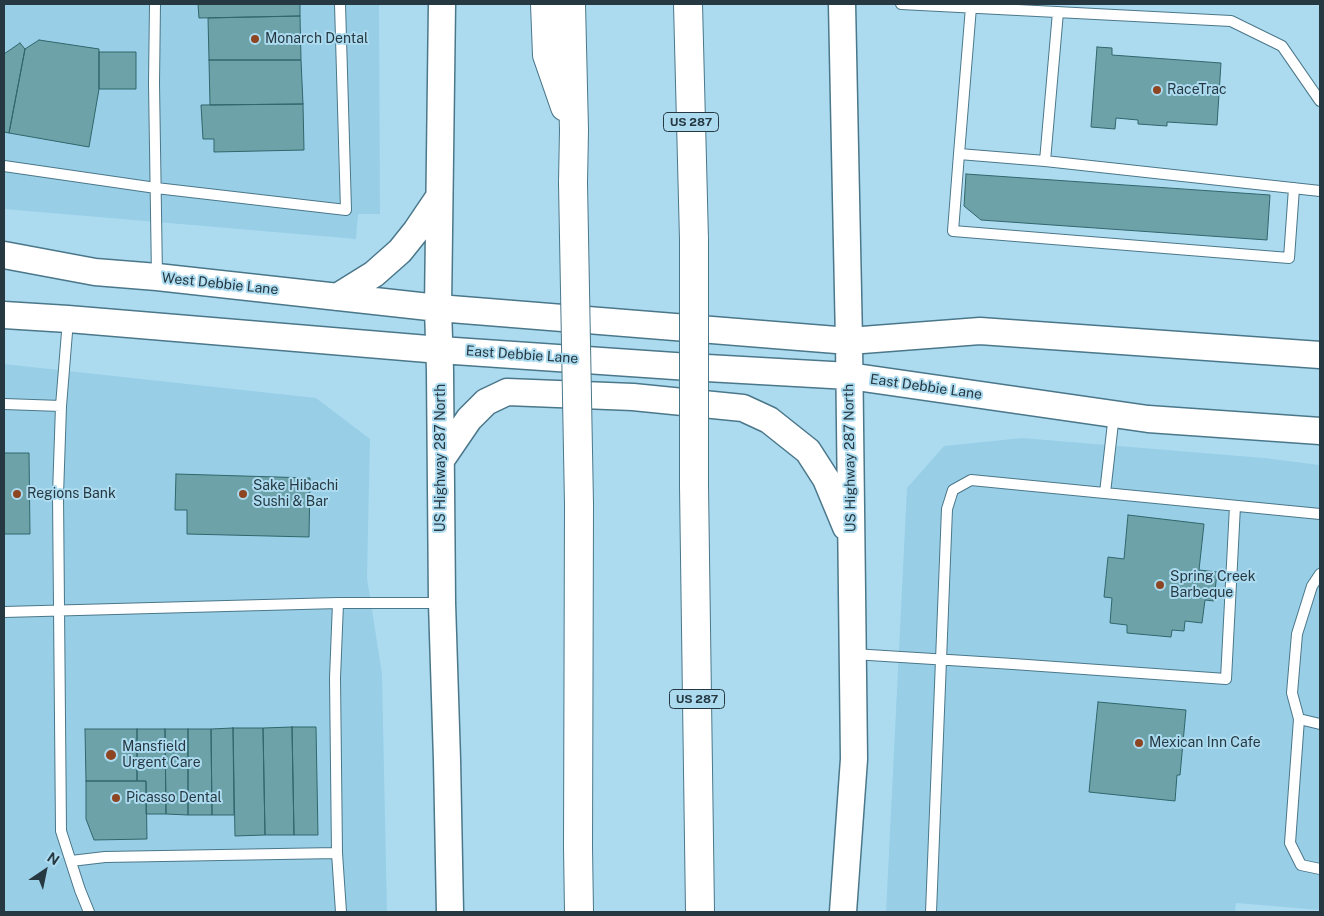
<!DOCTYPE html>
<html>
<head>
<meta charset="utf-8">
<style>
	body { margin:0 }
	#map { position:relative; width:1324px; height:916px; overflow:hidden; background:#acdbf0; font-family:"Public Sans",sans-serif }
	canvas { display:block }
	.frame { position:absolute; inset:0; border:5px solid #263942; pointer-events:none }
	.north { position:absolute; left:20px; top:846px; width:50px; height:50px; -webkit-text-stroke:4px #acdbf0; paint-order:stroke; rotate:34deg; font-size:14px; font-weight:700; line-height:20px; text-align:center; color:#263942 }
	.north::after { content:''; display:block; margin:auto; width:18px; height:22px; background:#263942; clip-path:polygon(50% 0,100% 100%,50% 72%,0 100%) }
</style>
</head>
<body>
<div id="map">
<canvas width="1324" height="916"></canvas>
<div class="frame"></div>
<div class="north">N</div>
</div>
<script>
const c = document.querySelector('canvas').getContext('2d');
c.lineJoin = 'round';
function fill(path, color) {
  c.fillStyle = color;
  c.fill(path, 'evenodd');
}
function poly(rows) {
  const path = new Path2D();
  for (const r of rows) {
    path.moveTo(r[0], r[1]);
    for (let i = 2; i < r.length; i += 2) path.lineTo(r[i], r[i + 1]);
  }
  return path;
}
function stroke(path, color, width, dash) {
  c.strokeStyle = color;
  c.lineWidth = width;
  c.lineCap = dash ? 'butt' : 'round';
  c.setLineDash(dash || []);
  c.stroke(path);
}
function write(font, color, halo, rows, align = 'center') {
  c.font = font + ' "Public Sans",sans-serif';
  c.lineWidth = 4;
  c.setLineDash([]);
  c.textBaseline = 'middle';
  c.strokeStyle = halo;
  c.fillStyle = color;
  for (const [text, x, y, turn = 0] of rows) {
    c.save();
    c.translate(x, y);
    c.rotate((+turn || 0) * Math.PI / 180);
    c.textAlign = isNaN(turn) ? turn : align;
    if (halo) c.strokeText(text, 0, 0);
    c.fillText(text, 0, 0);
    c.restore();
  }
}
fill(poly([
	[4,4,379,4,380,214,358,214,356,239,4,209],
	[4,364,316,398,370,439,367,578,382,674,387,912,4,912],
	[1022,438,1264,458,1320,465,1320,910,1236,903,1235,912,886,912,907,488,944,446]
]), '#98cfe7');
const building = poly([
	[198,4,300,4,300,16,199,18,198,4],
	[300,16,301,60,209,60,208,18,300,16],
	[39,40,99,49,99,89,89,147,9,133,25,49,39,40],
	[20,43,25,49,9,133,4,132,4,54,20,43],
	[1097,47,1112,48,1112,55,1221,63,1217,125,1167,122,1167,126,1138,124,1138,120,1116,118,1115,129,1091,127,1097,47],
	[99,52,136,52,136,89,99,89,99,52],
	[209,60,301,60,303,104,210,105,209,60],
	[303,104,304,150,214,152,214,139,203,139,201,105,303,104],
	[966,174,1270,195,1267,240,981,220,964,206,966,174],
	[4,453,29,453,30,534,4,534,4,453],
	[176,474,310,478,309,537,187,534,187,510,175,510,176,474],
	[1128,515,1204,524,1199,570,1217,572,1214,601,1205,600,1202,623,1185,621,1184,631,1172,630,1171,637,1127,633,1127,625,1110,623,1112,598,1104,597,1108,557,1124,559,1128,515],
	[1098,702,1186,710,1180,775,1177,775,1175,801,1089,792,1098,702],
	[292,727,294,835,265,835,263,728,292,727],
	[292,727,316,727,318,835,294,835,292,727],
	[233,728,234,815,212,815,211,729,233,728],
	[233,728,263,728,265,835,235,836,233,728],
	[85,729,137,729,137,781,86,781,85,729],
	[137,729,165,729,166,814,146,814,146,781,137,781,137,729],
	[165,729,188,729,188,815,166,814,165,729],
	[188,729,211,729,212,815,188,815,188,729],
	[86,781,146,781,147,839,94,840,86,819,86,781]
]);
fill(building, '#6da2a9');
stroke(building, '#31666c', 1);
const lane = poly([
	[155,4,154,83,157,277],
	[901,4,1231,21,1282,46,1320,101],
	[971,7,959,154,1045,161,1058,12],
	[959,154,953,231,1289,258,1294,188],
	[1045,161,1320,191],
	[4,166,156,188,346,210,340,4],
	[68,320,61,406,58,495,61,831,80,890,89,912],
	[4,404,61,406],
	[1105,493,1114,414],
	[1320,574,1312,586,1297,634,1292,693,1299,719,1320,724],
	[338,603,335,678,337,853,341,912],
	[4,612,338,603,441,603],
	[853,654,1013,664,1226,679,1235,506],
	[1299,719,1290,843,1301,865,1320,869],
	[71,861,105,857,337,853],
	[931,912,947,509,953,490,971,480,1320,514]
]);
const secondary = poly([
	[442,4,438,308,440,371,442,603,447,760,450,912],
	[842,4,849,341,854,759,843,912],
	[4,255,95,272,157,277,438,308,849,341,980,331,1320,355],
	[337,297,374,274,400,251,416,231,439,197],
	[4,315,68,319,440,350,689,367,849,376,1148,419,1320,431],
	[441,460,469,419,486,402,507,392,633,397,743,408,769,420,808,451,826,479,846,527]
]);
const highway = poly([
	[545,4,547,55,565,107],
	[571,4,574,130,573,183],
	[688,4,694,240],
	[694,486,700,912],
	[579,505,578,847,579,912]
]);
stroke(lane, '#4b778a', 12);
stroke(secondary, '#4b778a', 29);
stroke(highway, '#4b778a', 30);
stroke(lane, '#fff', 10);
stroke(secondary, '#fff', 26);
stroke(highway, '#fff', 28);
const highwayBridge = poly([
	[573,183,579,505],
	[694,240,694,486]
]);
stroke(highwayBridge, '#4b778a', 30, []);
stroke(highwayBridge, '#fff', 28);
for (const [x, y, r, color] of [
	[255,39,5,"#8d4621"],
	[1157,90,5,"#8d4621"],
	[17,494,5,"#8d4621"],
	[243,494,5,"#8d4621"],
	[1160,585,5,"#8d4621"],
	[1139,743,5,"#8d4621"],
	[111,755,6,"#8d4621"],
	[116,798,5,"#8d4621"]
]) {
  const dot = new Path2D();
  dot.arc(x, y, r, 0, 2 * Math.PI);
  c.fillStyle = color;
  c.fill(dot);
  stroke(dot, '#acdbf0', 2);
}
for (const [x, y, w] of [
	[691,122,55],
	[697,699,55]
]) {
  const box = new Path2D();
  box.roundRect(x - w / 2, y - 9.5, w, 19, 4);
  c.fillStyle = '#acdbf0';
  c.fill(box);
  stroke(box, '#263942', 1);
}
write('bold 12px', '#263942', null, [
	["US 287",691,122],
	["US 287",697,699]
]);
write('14px', '#263942', '#acdbf0', [
	["Monarch Dental",265,39],
	["RaceTrac",1167,90],
	["Sake Hibachi",253,486],
	["Sushi & Bar",253,502],
	["Regions Bank",27,494],
	["Spring Creek",1170,577],
	["Barbeque",1170,593],
	["Mexican Inn Cafe",1149,743],
	["Mansfield",122,747],
	["Urgent Care",122,763],
	["Picasso Dental",126,798]
], 'left');
write('14px', '#263942', '#acdbf0', [
	["West Debbie Lane",220,284,6],
	["East Debbie Lane",522,355,4],
	["East Debbie Lane",926,387,8],
	["US Highway 287 North",441,458,-90],
	["US Highway 287 North",850,458,-91]
]);
</script>
</body>
</html>
